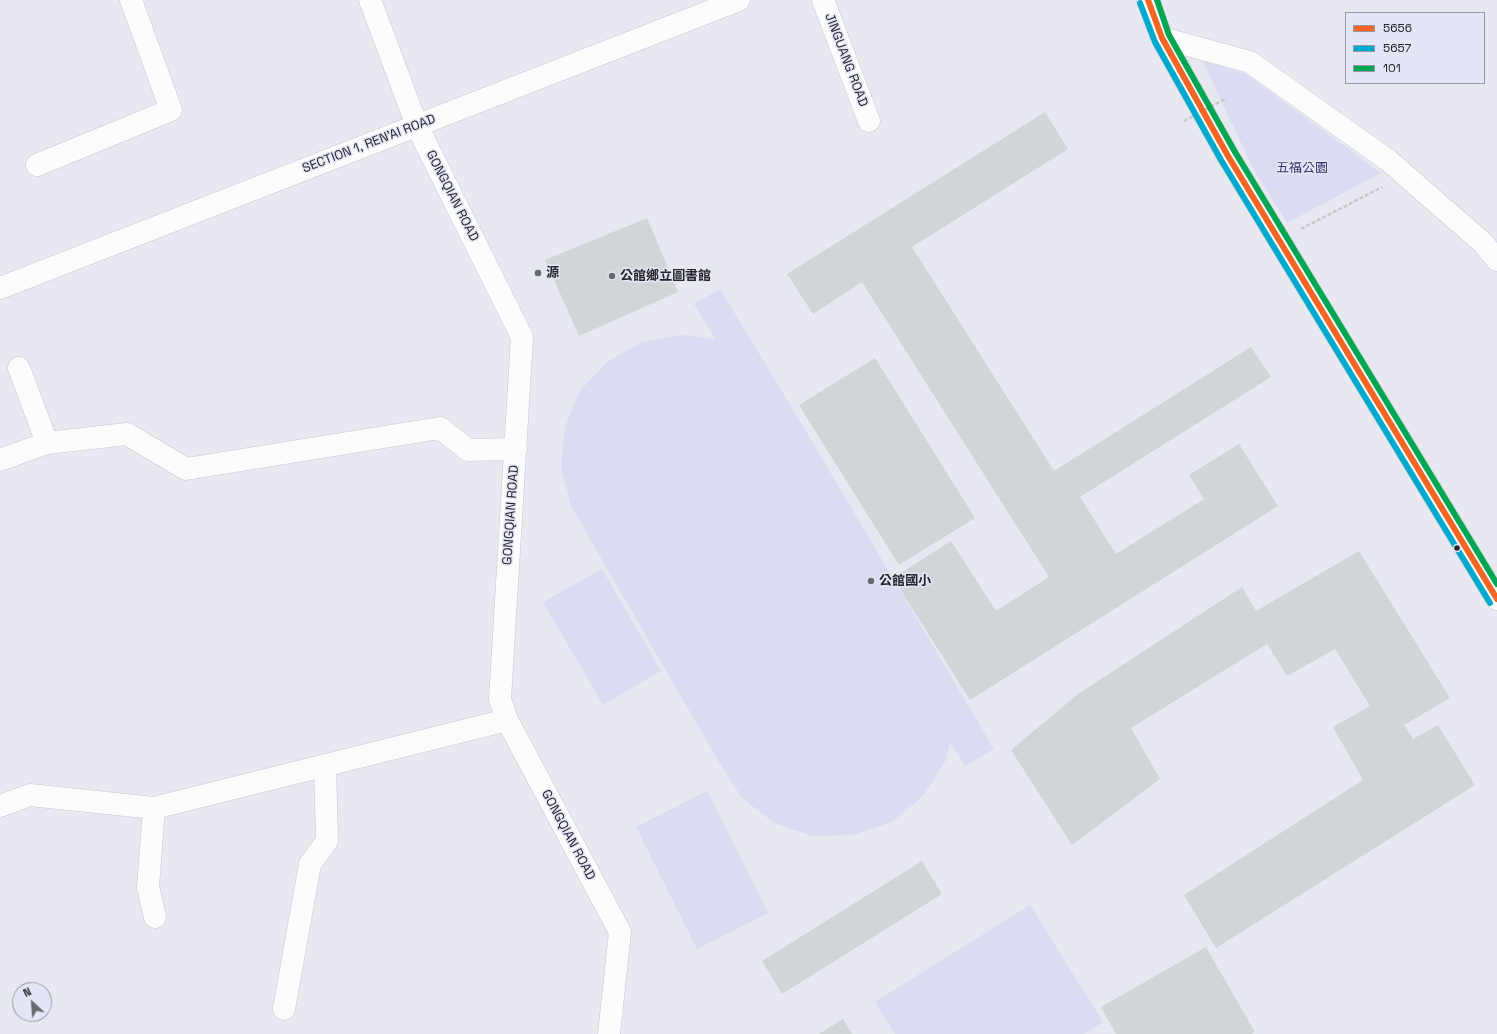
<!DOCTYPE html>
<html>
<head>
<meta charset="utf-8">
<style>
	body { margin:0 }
	#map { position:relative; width:1497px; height:1034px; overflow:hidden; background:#e8e8f1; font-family:"Space Grotesk",sans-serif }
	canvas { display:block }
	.legend { position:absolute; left:1345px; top:12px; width:140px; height:72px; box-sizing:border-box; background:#e4e5f5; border:1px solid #9798a4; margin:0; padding:5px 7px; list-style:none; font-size:12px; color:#24242a }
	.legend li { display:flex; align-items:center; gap:8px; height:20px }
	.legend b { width:20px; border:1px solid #9798a4 }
	.north { position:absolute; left:12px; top:982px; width:40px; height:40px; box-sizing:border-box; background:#e4e5f5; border:1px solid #9798a4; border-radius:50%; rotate:334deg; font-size:11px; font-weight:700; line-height:16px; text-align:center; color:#24242a }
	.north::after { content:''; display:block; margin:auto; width:14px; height:18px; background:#696970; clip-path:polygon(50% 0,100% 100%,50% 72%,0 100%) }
</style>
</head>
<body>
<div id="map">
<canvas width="1497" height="1034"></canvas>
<ul class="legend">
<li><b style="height:5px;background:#f26522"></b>5656</li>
<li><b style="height:5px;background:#00a9ce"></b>5657</li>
<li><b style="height:5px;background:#00a651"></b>101</li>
</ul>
<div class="north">N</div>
</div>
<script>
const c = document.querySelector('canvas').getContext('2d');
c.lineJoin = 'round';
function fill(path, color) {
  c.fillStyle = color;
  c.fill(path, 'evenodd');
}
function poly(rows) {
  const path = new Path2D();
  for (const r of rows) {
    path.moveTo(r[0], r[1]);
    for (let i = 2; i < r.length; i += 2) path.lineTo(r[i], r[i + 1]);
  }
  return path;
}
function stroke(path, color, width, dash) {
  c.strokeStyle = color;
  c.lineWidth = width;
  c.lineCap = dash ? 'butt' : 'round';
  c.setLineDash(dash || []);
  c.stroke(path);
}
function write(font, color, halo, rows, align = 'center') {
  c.font = font + ' "Space Grotesk","Noto Sans TC",sans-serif';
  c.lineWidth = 3;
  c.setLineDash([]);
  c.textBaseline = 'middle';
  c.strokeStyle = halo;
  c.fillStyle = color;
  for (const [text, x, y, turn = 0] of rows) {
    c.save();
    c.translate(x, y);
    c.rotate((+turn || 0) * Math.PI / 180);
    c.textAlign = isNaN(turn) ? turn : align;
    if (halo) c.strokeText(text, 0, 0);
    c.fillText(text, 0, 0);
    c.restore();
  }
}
fill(poly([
	[1202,60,1246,74,1381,173,1287,223,1254,170],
	[720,289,801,423,994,749,965,766,950,742,945,762,923,796,892,822,853,835,812,836,774,823,742,798,720,764,571,506,561,467,565,427,580,391,607,362,642,342,681,335,715,339,694,304],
	[602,569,661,671,603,705,543,602],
	[707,791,768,913,697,949,636,827],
	[1030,905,1103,1022,1084,1034,895,1034,875,1002]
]), '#dbdbf4');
fill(poly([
	[1045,112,1068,149,912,247,1054,471,1251,347,1271,377,1080,497,1116,554,1204,499,1189,475,1239,444,1278,506,970,700,893,578,951,541,996,611,1049,577,862,282,813,314,787,274],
	[647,218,678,292,579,336,545,260],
	[875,358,975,518,899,565,799,405],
	[1359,551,1450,698,1404,725,1413,739,1438,725,1475,785,1216,948,1184,895,1363,780,1333,727,1370,706,1335,649,1287,676,1267,644,1131,728,1160,779,1072,845,1011,750,1078,694,1242,587,1256,611],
	[922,861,942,894,782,994,762,961],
	[1206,947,1255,1032,1252,1034,1116,1034,1101,1007],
	[843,1019,852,1034,819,1034]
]), '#d2d5d7');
const minor = poly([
	[370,0,417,126,522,337,500,699,507,720,620,932,609,1034],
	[823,0,869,121],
	[1162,38,1250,62,1389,161,1483,243,1497,260],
	[37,165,171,110,131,0],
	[0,288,739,0],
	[19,368,47,443],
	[0,460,47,443,127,434,186,469,440,428,468,450,516,449],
	[0,806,30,795,154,808,507,720],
	[154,808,148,887,155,917],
	[284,1009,310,864,327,841,325,765]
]);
const major = poly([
	[1148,0,1162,38,1228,156,1497,599]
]);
stroke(minor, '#c5c5cc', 23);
stroke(major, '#c5c5cc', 23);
stroke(poly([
	[1301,229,1382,187]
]), '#c8c8cb', 2.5, [4, 2]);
stroke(minor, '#fcfcfd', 22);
stroke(major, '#fcfcfd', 22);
stroke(poly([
	[1184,121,1227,98]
]), '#c8c8cb', 2.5, [4, 2]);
stroke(poly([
	[1148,0,1162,38,1228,156,1497,599]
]), '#f26522', 6);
stroke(poly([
	[1140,3,1155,42,1221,160,1490,603]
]), '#00a9ce', 6);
stroke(poly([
	[1157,0,1169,35,1235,152,1497,584]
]), '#00a651', 6);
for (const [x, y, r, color] of [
	[538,273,4,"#696970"],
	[612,276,4,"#696970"],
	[1457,548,3.5,"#24242a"],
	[871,581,4,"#696970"]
]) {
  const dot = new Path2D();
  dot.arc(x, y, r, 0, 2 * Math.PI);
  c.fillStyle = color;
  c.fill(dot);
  stroke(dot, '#e4e5f5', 1.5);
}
write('13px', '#24242a', '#e4e5f5', [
	["JINGUANG ROAD",846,60,69],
	["SECTION 1, REN'AI ROAD",369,144,-21],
	["GONGQIAN ROAD",452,196,63],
	["GONGQIAN ROAD",511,515,-86],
	["GONGQIAN ROAD",568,835,62]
]);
write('13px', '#3b376b', '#e4e5f5', [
	["五福公園",1302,168]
]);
write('bold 13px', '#24242a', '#e4e5f5', [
	["源",546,273],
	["公館鄉立圖書館",620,276],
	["公館國小",879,581]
], 'left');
</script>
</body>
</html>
